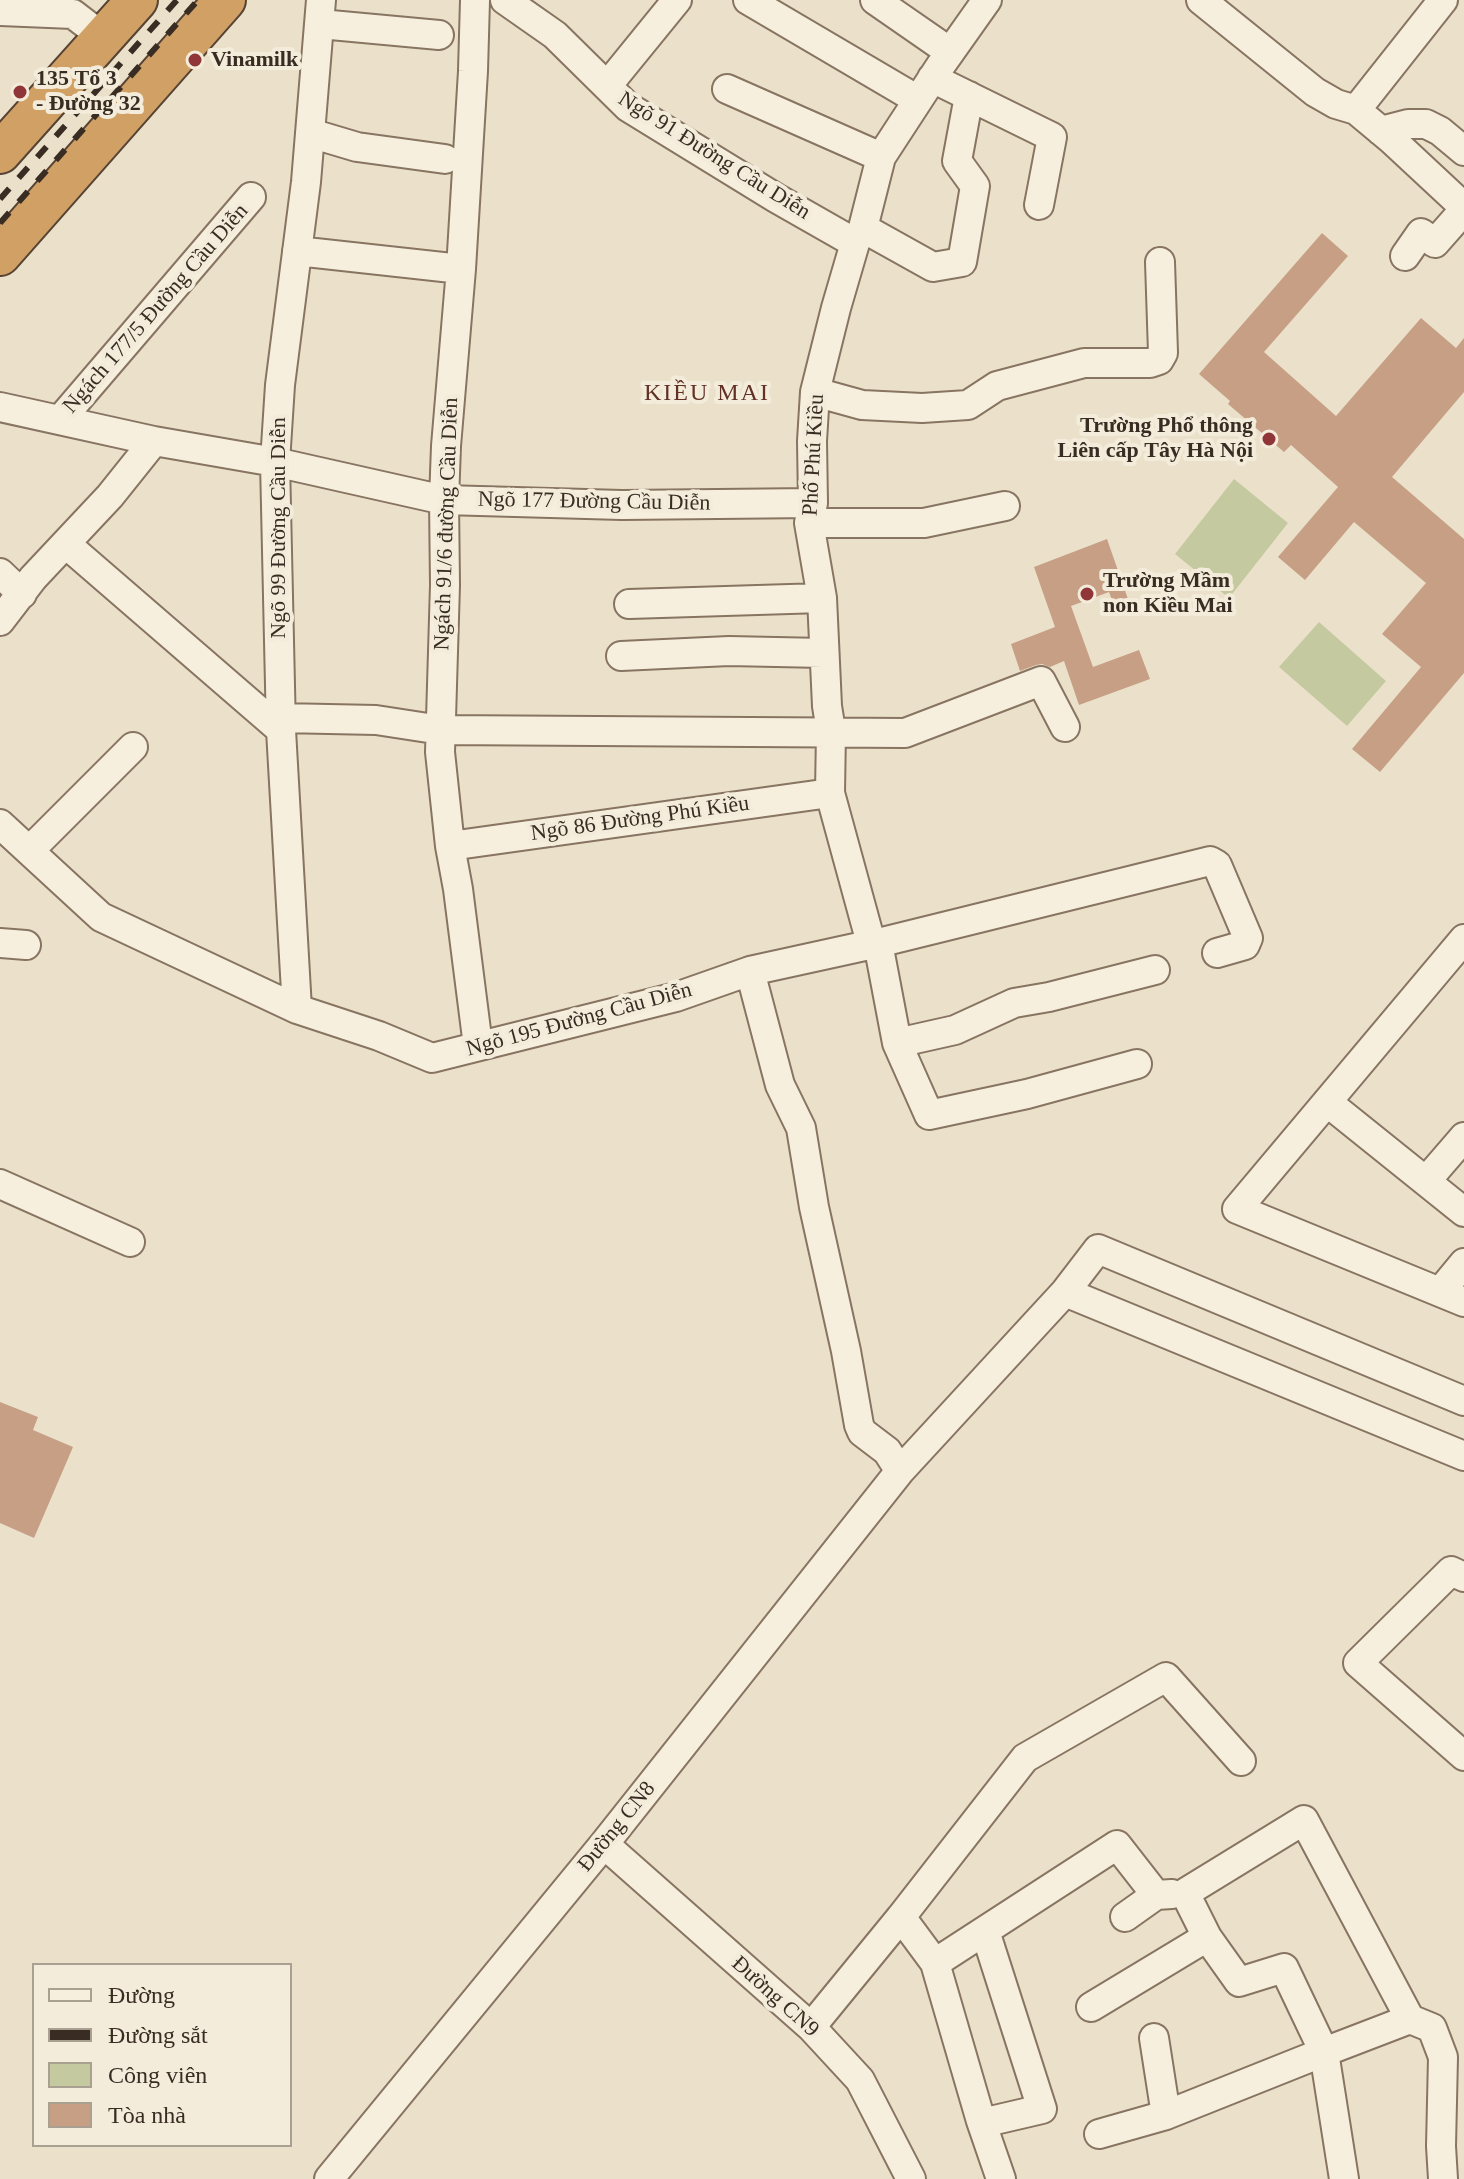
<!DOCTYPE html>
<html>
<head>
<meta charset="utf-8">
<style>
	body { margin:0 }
	#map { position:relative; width:1464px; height:2179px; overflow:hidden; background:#ebe1cb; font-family:Georgia,serif }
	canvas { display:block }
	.legend { position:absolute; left:32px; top:1963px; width:260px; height:184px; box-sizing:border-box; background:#f3ecda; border:2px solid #a9a091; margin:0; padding:10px 14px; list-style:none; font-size:24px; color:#392d23 }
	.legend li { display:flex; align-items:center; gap:16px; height:40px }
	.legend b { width:40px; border:2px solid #a9a091 }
</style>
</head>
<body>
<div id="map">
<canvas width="1464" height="2179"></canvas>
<ul class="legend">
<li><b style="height:10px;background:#f7efde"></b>Đường</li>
<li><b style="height:10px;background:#392d23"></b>Đường sắt</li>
<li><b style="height:22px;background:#c5c9a0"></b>Công viên</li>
<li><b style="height:22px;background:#c69f85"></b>Tòa nhà</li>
</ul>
</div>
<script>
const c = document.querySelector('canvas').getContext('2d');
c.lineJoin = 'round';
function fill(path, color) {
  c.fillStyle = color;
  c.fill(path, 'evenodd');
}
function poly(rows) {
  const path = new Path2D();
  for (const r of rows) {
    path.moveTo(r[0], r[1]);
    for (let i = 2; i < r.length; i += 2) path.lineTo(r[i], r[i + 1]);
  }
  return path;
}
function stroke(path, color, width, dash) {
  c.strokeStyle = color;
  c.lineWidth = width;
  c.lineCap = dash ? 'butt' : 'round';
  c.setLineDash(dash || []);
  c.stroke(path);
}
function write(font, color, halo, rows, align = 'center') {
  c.font = font + ' Georgia,serif';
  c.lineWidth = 8;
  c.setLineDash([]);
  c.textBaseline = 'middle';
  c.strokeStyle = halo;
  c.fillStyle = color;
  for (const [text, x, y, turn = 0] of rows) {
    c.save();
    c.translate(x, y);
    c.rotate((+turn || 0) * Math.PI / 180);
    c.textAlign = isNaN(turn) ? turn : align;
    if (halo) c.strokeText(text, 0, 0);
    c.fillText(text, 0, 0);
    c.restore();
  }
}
fill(poly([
	[1234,479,1288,523,1229,598,1175,554],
	[1319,622,1386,681,1347,726,1279,667]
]), '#c5c9a0');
fill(poly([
	[1322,233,1348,256,1264,352,1336,416,1421,318,1456,348,1464,338,1464,392,1392,477,1464,539,1464,673,1380,772,1352,749,1421,667,1382,634,1426,583,1354,522,1305,580,1278,557,1338,487,1291,445,1284,452,1228,404,1230,401,1199,374],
	[1107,539,1129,602,1115,608,1109,592,1071,606,1093,667,1139,650,1150,679,1079,705,1064,661,1050,667,1042,664,1036,665,1020,671,1011,644,1055,627,1034,567],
	[0,1402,38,1417,33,1430,73,1447,34,1538,0,1523]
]), '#c69f85');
const minor = poly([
	[475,0,473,71,461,269,446,446,444,500,445,585,440,752,450,846,458,889,478,1046],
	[505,0,555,35,628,107,776,198,855,243],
	[748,0,918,100],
	[875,0,950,52],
	[1201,0,1315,92,1336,104,1356,110,1392,140,1464,207],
	[0,11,73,14,103,37],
	[320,24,439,35],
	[932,78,1052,137,1039,205],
	[607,86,677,0],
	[727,89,881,157],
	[1356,110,1443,0],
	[1381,131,1408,124,1426,124,1440,131,1464,151],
	[310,133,357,147,445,159],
	[863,228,933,267,962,262,975,186,957,161,969,96],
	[297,251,461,269],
	[1405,256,1421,233,1435,243,1464,210],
	[815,392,862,405,922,408,968,405,997,386,1084,363,1150,363,1159,360,1163,353,1160,262],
	[0,407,154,441,275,462,444,500,622,505,813,503],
	[60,420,251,197],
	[809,523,924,523,1005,506],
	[66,544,281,730],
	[0,573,22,594],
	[629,604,822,598],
	[0,621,33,578,110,496,154,441],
	[621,656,729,651,823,653],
	[281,718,376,720,441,730,905,733,1041,681,1065,727],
	[0,824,101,917,297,1009,379,1036,432,1058,676,997,750,971,878,943,1210,861,1217,865,1248,938,1245,945,1217,953],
	[450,846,830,793],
	[30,850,133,747],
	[1464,939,1237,1209,1464,1302],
	[0,943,26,945],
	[871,943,830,793,831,731,827,706,822,598,809,523,813,503,812,441,815,392,836,308,855,243,863,228,881,157,941,65,987,0],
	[878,943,897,1043,929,1115,1027,1094,1137,1064],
	[750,971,780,1085,801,1128,814,1207,846,1351,859,1425,862,1432,887,1451,900,1471],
	[297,1009,281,730,275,462,280,385,306,182,321,0],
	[897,1043,955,1030,1014,1003,1049,997,1155,970],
	[1327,1102,1464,1212],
	[1426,1181,1464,1137],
	[0,1184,130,1242],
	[1065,1292,1464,1456],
	[1440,1292,1464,1263],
	[1464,1577,1451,1571,1358,1663,1464,1756],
	[604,1844,811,2027,860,2080,911,2179],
	[901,1917,935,1963,981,2121,1001,2179],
	[1125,1917,1156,1895,1172,1894],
	[935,1963,1117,1845,1156,1895],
	[1091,2007,1207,1937],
	[811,2027,901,1917,1025,1758,1166,1677,1241,1761],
	[1154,2038,1166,2115],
	[982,2123,1042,2109,985,1931],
	[1099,2134,1166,2115,1324,2052,1284,1968,1239,1982,1207,1937,1185,1893,1304,1820,1410,2019,1432,2028,1443,2057,1441,2146,1443,2179],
	[329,2179,604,1844,900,1471,1065,1292,1098,1249,1464,1401],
	[1344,2179,1324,2052,1410,2019]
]);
const highway = poly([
	[0,153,137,0],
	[0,255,225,0]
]);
stroke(minor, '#877461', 32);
stroke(highway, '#564334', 44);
stroke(minor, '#f7efde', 28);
stroke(highway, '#d1a065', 40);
stroke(poly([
	[0,199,177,0],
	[0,223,198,0]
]), '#392d23', 6, [14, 14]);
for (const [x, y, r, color] of [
	[195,60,8,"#913638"],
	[20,92,8,"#913638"],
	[1269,439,8,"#913638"],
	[1087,594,8,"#913638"]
]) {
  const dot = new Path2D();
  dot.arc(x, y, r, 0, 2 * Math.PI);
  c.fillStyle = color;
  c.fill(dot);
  stroke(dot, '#f3ecda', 3);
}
write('bold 22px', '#392d23', '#f3ecda', [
	["Vinamilk",211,60],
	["135 Tổ 3",36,79],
	["- Đường 32",36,104],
	["Trường Phổ thông",1253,426,"right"],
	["Liên cấp Tây Hà Nội",1253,451,"right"],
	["Trường Mầm",1103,581],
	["non Kiều Mai",1103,606]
], 'left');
write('22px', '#392d23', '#f3ecda', [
	["Ngõ 91 Đường Cầu Diễn",714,156,32],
	["Ngách 177/5 Đường Cầu Diễn",156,309,-49],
	["Phố Phú Kiều",814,455,-87],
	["Ngõ 177 Đường Cầu Diễn",594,502,1],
	["Ngách 91/6 đường Cầu Diễn",447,524,-88],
	["Ngõ 99 Đường Cầu Diễn",279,528,-90],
	["Ngõ 86 Đường Phú Kiều",640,819,-8],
	["Ngõ 195 Đường Cầu Diễn",579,1020,-15],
	["Đường CN8",617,1827,-51],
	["Đường CN9",775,1997,42]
]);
c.letterSpacing = '2px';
write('24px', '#623126', '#f3ecda', [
	["KIỀU MAI",707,394]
]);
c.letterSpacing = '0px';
</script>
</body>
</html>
